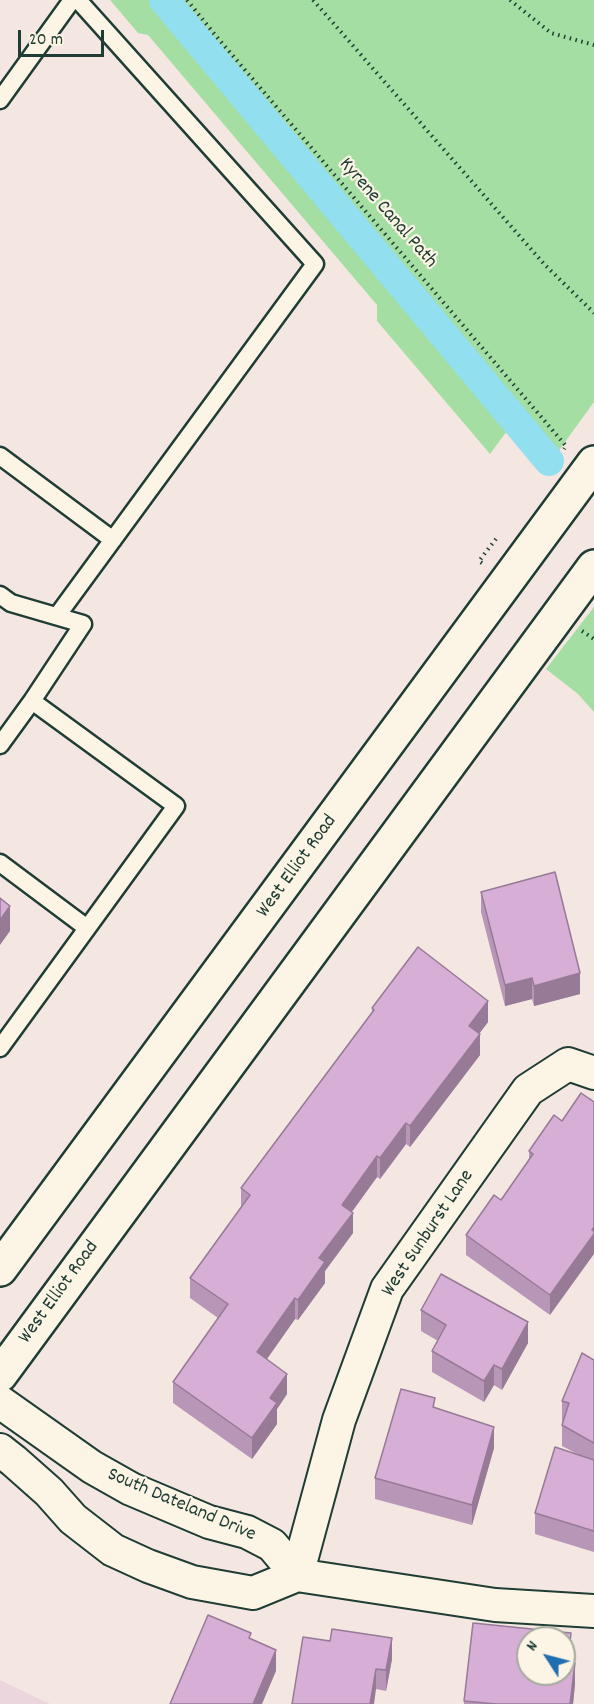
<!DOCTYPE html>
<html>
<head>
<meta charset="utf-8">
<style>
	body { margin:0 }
	#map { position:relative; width:594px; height:1704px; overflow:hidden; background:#f4e7e2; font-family:Dekko,sans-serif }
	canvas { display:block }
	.north { position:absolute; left:516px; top:1626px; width:60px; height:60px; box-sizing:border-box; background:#fcf5e5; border:2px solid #a4ab9e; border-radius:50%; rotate:306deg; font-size:16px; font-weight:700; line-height:24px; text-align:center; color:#1f3d34 }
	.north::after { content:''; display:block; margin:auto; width:21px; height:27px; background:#1f6fb2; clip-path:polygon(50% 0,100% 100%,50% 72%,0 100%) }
	.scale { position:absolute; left:18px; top:30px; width:86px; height:27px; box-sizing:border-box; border:3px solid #1f3d34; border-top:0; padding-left:8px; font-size:18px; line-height:21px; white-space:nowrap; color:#1f3d34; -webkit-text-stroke:4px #fcf5e5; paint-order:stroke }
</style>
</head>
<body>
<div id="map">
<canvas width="594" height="1704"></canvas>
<div class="north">N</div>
<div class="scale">20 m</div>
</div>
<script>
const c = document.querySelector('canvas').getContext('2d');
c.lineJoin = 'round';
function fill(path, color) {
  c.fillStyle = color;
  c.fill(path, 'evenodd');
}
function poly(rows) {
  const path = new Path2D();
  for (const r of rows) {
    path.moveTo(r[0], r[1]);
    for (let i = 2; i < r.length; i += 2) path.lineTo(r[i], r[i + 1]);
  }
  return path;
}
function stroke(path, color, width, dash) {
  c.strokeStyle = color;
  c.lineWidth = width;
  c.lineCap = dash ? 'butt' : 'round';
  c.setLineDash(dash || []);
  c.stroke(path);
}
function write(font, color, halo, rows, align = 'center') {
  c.font = font + ' Dekko,sans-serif';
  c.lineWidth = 4.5;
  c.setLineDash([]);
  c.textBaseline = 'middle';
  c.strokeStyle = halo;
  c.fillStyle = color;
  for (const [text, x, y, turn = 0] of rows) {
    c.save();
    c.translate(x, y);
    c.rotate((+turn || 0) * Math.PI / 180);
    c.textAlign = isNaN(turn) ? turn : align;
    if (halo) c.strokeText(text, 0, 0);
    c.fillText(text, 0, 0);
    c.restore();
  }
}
fill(poly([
	[0,1680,50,1704,0,1704]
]), '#ebd6de');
fill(poly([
	[110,0,594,0,594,402,557,453,521,412,490,454,377,321,377,305,148,35,138,33],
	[594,607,594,712,578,694,546,669]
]), '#a4dea3');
stroke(poly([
	[164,0,549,461]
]), '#91dfef', 30);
const lane = poly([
	[0,100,72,0],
	[0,456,113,540],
	[0,595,11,603,83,624,32,701,176,806,0,1048],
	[57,616,315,264,78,0],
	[0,745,32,701],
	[0,863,87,928]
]);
const street = poly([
	[0,1402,92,1467,131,1489,209,1522,247,1532,272,1545,297,1575],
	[0,1450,14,1461,49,1492,73,1519,113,1550,148,1566,192,1582,253,1593,297,1575,495,1605,594,1611],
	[297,1575,339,1420,387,1289,528,1090,568,1064,594,1073]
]);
const secondary = poly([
	[0,1269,594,463],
	[0,1375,594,567]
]);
stroke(lane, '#1f3d34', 21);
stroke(street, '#1f3d34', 36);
stroke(secondary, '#1f3d34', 38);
stroke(poly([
	[187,0,216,36,566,446,564,449],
	[313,0,544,264,594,313],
	[510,0,551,33,594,45],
	[482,563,479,561,496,539],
	[582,631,594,639]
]), '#1f3d34', 4, [1.5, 4.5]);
stroke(lane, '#fcf5e5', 16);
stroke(street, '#fcf5e5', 32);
stroke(secondary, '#fcf5e5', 33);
fill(poly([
	[481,892,580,994,534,1006,532,999,505,1006,481,912],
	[372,1008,488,1022,479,1034,480,1055,410,1147,406,1144,380,1179,377,1177,352,1212,353,1233,325,1271,325,1283,298,1320,295,1319,267,1359,287,1394,277,1409,277,1424,252,1459,173,1403,173,1382,218,1318,190,1298,190,1278,241,1208,241,1188,372,1012],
	[554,1115,550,1315,466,1255,466,1235,501,1200,529,1160,529,1151],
	[421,1310,528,1343,502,1390,494,1385,484,1402,432,1372,432,1351,438,1341,421,1331],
	[594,1360,594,1552,535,1534,535,1513,577,1454,562,1446,562,1425,563,1422,562,1421,562,1401],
	[435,1407,494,1448,472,1525,375,1499,375,1478],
	[303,1637,392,1659,386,1691,376,1689],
	[571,1654,570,1663,575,1684,573,1704,464,1704,464,1701]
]), '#b896b8');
fill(poly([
	[10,906,10,931,0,945,0,920],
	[580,973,580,994,534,1006,534,986],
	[532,978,532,999,505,1006,505,985],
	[488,1001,488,1022,469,1047,469,1026],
	[480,1034,480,1055,410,1147,410,1126],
	[406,1123,406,1144,380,1179,380,1158],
	[377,1156,377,1177,342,1225,342,1205],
	[353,1213,353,1233,325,1271,325,1283,298,1320,298,1300,319,1258],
	[594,1227,594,1254,550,1315,550,1295],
	[295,1298,295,1319,257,1373,257,1352],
	[528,1322,528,1343,502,1390,502,1369],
	[494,1365,494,1385,484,1402,484,1381],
	[287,1374,287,1394,277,1409,277,1424,252,1459,252,1438,270,1398],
	[494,1427,494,1448,472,1525,472,1505],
	[571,1633,571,1654,568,1683,568,1662],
	[392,1638,392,1659,386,1691,386,1670],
	[276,1650,276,1671,262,1704,253,1704],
	[575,1663,575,1684,573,1704,570,1704],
	[376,1669,376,1689,374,1704,370,1704]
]), '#967a96');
const building = poly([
	[555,872,580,973,534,986,532,978,505,985,481,892,555,872],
	[0,898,10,906,0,920,0,898],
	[418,947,488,1001,469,1026,480,1034,410,1126,406,1123,380,1158,377,1156,342,1205,353,1213,319,1258,325,1262,298,1300,295,1298,257,1352,287,1374,270,1398,277,1403,252,1438,173,1382,228,1304,190,1278,250,1195,241,1188,374,1010,372,1008,418,947],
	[581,1093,594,1102,594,1227,592,1230,594,1231,594,1234,550,1295,466,1235,494,1195,501,1200,533,1154,529,1151,554,1115,562,1121,581,1093],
	[441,1274,528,1322,502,1369,494,1365,484,1381,432,1351,446,1325,421,1310,441,1274],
	[582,1353,594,1360,594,1443,562,1425,569,1403,562,1401,582,1353],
	[401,1389,435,1398,433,1407,494,1427,472,1505,375,1478,401,1389],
	[555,1447,594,1460,594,1531,535,1513,555,1447],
	[208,1615,251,1633,249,1638,276,1650,253,1704,170,1704,208,1615],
	[473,1623,571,1633,568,1662,575,1663,570,1704,496,1704,464,1701,473,1623],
	[528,1638,564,1638,564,1674,528,1674,528,1638],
	[332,1629,392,1638,386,1670,376,1669,370,1704,292,1704,303,1637,330,1641,332,1629]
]);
fill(building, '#d6aed6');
stroke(building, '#967a96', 1.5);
write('20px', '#1f3d34', '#fcf5e5', [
	["Kyrene Canal Path",387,214,49],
	["West Elliot Road",298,867,-54],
	["West Sunburst Lane",429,1234,-56],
	["West Elliot Road",60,1293,-54],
	["South Dateland Drive",181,1506,23]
]);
</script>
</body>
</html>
